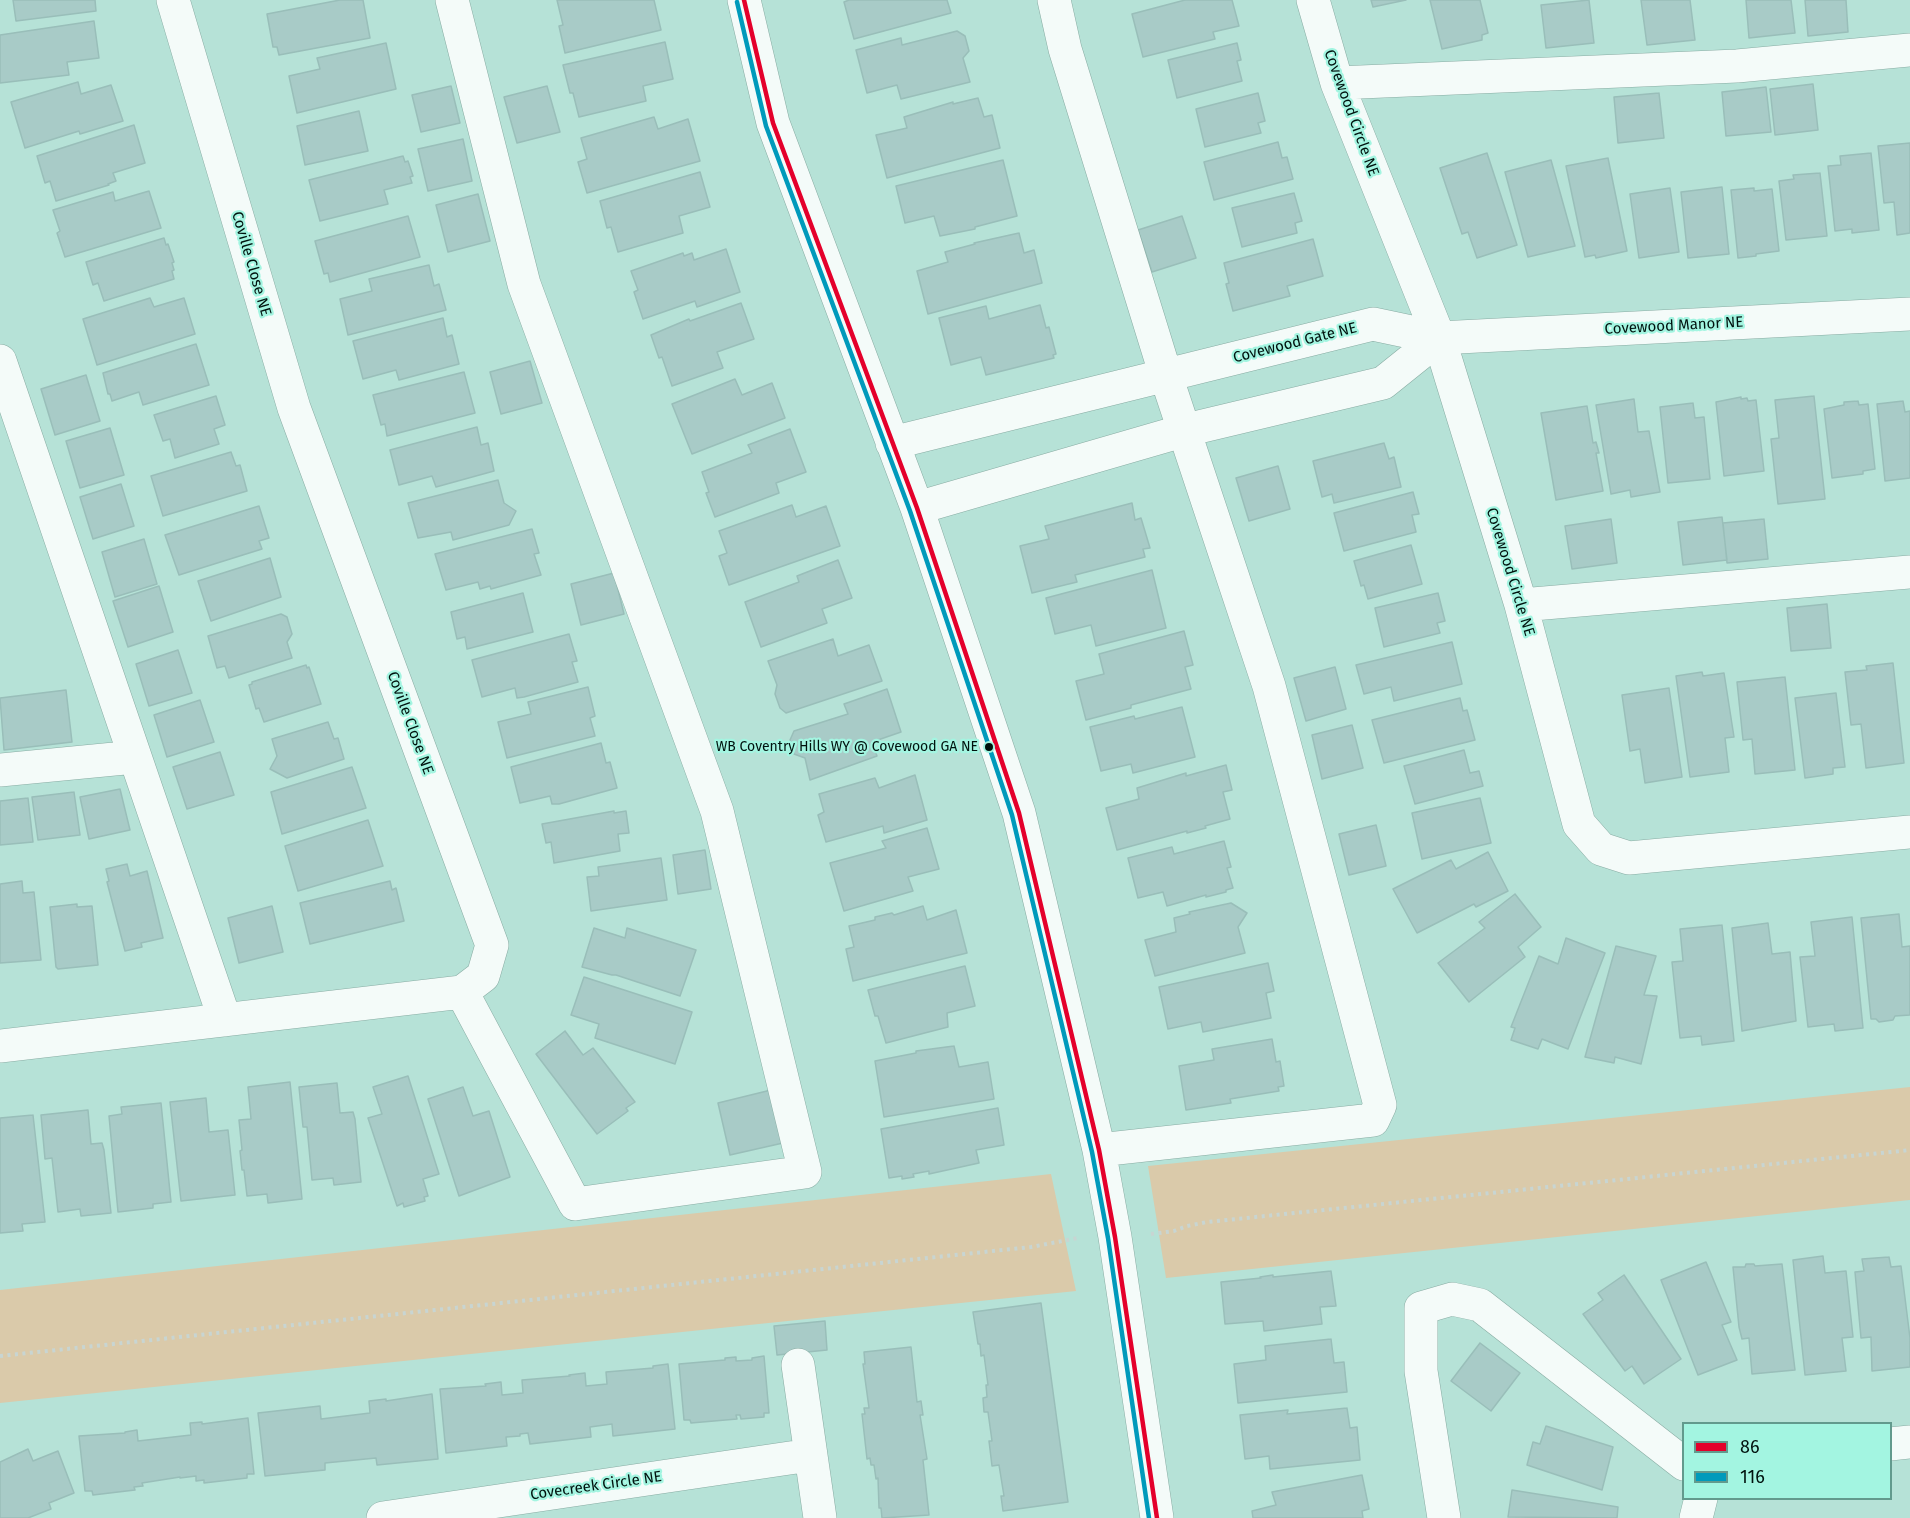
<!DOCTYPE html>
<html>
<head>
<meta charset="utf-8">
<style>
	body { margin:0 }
	#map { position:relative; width:1910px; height:1518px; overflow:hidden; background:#b6e2d7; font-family:"Fira Sans",sans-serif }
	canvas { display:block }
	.legend { position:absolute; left:1682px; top:1422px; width:210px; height:78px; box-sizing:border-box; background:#a3f5e1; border:2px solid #629a8d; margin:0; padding:8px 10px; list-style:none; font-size:18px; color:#00120e }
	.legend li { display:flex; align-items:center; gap:12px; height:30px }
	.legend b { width:30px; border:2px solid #629a8d }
</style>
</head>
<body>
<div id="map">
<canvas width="1910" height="1518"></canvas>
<ul class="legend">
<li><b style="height:8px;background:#e4002b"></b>86</li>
<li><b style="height:8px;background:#009abb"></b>116</li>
</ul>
</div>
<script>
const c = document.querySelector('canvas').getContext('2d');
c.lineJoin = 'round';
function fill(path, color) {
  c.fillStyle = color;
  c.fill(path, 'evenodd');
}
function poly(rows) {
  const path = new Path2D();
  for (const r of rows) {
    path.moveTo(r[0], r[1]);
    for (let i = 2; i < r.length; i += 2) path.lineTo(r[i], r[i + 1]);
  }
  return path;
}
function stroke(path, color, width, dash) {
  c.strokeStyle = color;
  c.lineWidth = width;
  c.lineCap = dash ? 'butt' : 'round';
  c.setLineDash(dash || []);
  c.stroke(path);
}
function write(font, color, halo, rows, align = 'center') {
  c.font = font + ' "Fira Sans",sans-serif';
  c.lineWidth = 4.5;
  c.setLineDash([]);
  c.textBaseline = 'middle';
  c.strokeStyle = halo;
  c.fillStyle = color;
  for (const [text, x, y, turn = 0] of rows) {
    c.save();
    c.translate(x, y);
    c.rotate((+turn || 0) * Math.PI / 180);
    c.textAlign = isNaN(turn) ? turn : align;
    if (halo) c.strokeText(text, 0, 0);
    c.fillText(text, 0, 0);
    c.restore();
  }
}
fill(poly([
	[1910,1087,1910,1200,1166,1278,1148,1166],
	[1051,1174,1076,1291,0,1403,0,1290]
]), '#dacaaa');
const building = poly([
	[13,0,95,0,96,11,16,21,13,0],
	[340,0,363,0,370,38,279,55,277,47,273,47,267,14,340,0],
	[557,0,654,0,661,30,565,53,559,26,563,25,557,0],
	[849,0,947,0,951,13,854,39,844,2,849,0],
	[1185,0,1232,0,1239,26,1213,32,1215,39,1143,57,1132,14,1185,0],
	[1371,0,1406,0,1373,7,1371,0],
	[1430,0,1480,0,1488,33,1482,35,1482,40,1442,49,1430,0],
	[1589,0,1594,43,1546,48,1541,5,1589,0],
	[1641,0,1690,0,1695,40,1647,45,1641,0],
	[1746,0,1791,0,1795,33,1749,38,1746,0],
	[1805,0,1846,0,1848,32,1808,36,1805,0],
	[94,21,99,58,67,62,69,75,0,83,0,35,94,21],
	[957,31,965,36,969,51,963,58,970,82,901,99,897,85,867,93,856,50,901,38,902,45,957,31],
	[665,42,673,79,643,86,646,101,579,117,573,93,570,93,563,65,665,42],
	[386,43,396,89,297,113,289,76,320,69,317,58,386,43],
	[1237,43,1241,60,1237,61,1242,81,1177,98,1168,60,1237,43],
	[78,82,81,94,111,85,123,121,80,134,79,131,25,148,11,102,78,82],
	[1813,84,1818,130,1775,135,1770,89,1813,84],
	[451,86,460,123,421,132,412,95,451,86],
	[547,86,560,132,517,143,504,97,547,86],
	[1766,87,1771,132,1726,136,1722,92,1766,87],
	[1258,93,1265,121,1258,123,1261,133,1205,147,1196,109,1258,93],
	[1659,93,1664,138,1618,143,1614,97,1659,93],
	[978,98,984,117,992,115,1000,148,887,178,876,135,907,128,904,117,953,102,953,104,978,98],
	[359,111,368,151,305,165,297,126,359,111],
	[654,117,658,129,688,119,700,161,587,193,578,162,587,159,581,138,654,117],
	[134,125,145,163,113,173,116,181,108,184,109,185,56,201,50,181,45,183,37,156,134,125],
	[463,139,472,181,428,191,418,149,463,139],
	[1278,142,1282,158,1287,157,1293,179,1214,200,1204,162,1278,142],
	[1910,143,1910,233,1897,235,1894,202,1884,203,1878,146,1910,143],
	[1487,153,1517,245,1477,258,1468,232,1462,234,1440,168,1487,153],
	[1871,153,1879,230,1852,233,1852,229,1835,231,1828,166,1841,165,1840,156,1871,153],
	[403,156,405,162,408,161,413,176,410,177,412,183,384,190,388,204,320,221,309,180,403,156],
	[1608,158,1627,251,1596,258,1595,255,1585,257,1566,166,1608,158],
	[1003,160,1017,216,975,227,975,229,940,236,934,216,905,223,896,186,1003,160],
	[1551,160,1575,246,1528,257,1505,172,1551,160],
	[700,172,710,207,679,216,683,233,618,252,611,227,607,228,600,201,700,172],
	[1820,173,1827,236,1786,240,1779,181,1794,179,1793,175,1820,173],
	[1722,187,1729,254,1688,258,1681,192,1722,187],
	[1670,188,1679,252,1639,258,1630,194,1670,188],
	[1754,188,1754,191,1772,189,1779,251,1756,254,1756,256,1738,258,1731,190,1754,188],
	[149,191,161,228,65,257,57,233,60,231,53,210,113,192,115,201,149,191],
	[1294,193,1302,221,1295,223,1297,233,1242,247,1232,208,1294,193],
	[478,194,490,241,448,252,436,205,478,194],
	[408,216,420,257,330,282,328,273,324,274,315,241,408,216],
	[1182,216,1196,258,1152,272,1138,230,1182,216],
	[1019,233,1024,253,1034,250,1042,283,928,314,917,271,948,262,945,252,975,244,974,243,1019,233],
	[164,238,166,245,168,244,174,262,172,263,174,270,172,271,174,279,104,301,98,283,93,285,86,262,164,238],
	[1313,239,1323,276,1287,286,1290,296,1233,311,1226,284,1229,283,1224,263,1313,239],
	[726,249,740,292,697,307,695,301,643,319,634,292,638,290,631,271,683,253,684,256,692,253,694,260,726,249],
	[429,265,434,286,439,284,446,310,348,335,340,299,372,291,369,279,429,265],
	[150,298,154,307,184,298,195,334,97,365,83,319,150,298],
	[741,303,754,339,717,352,723,368,672,386,662,357,659,358,651,335,689,319,690,321,741,303],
	[1040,305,1046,328,1049,327,1056,354,1053,355,1054,358,986,375,981,357,951,365,939,318,986,306,989,319,1040,305],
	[443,318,447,337,452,335,459,364,399,380,396,370,363,379,353,341,443,318],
	[196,344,209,385,143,405,139,392,112,401,110,394,108,394,103,373,196,344],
	[530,361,542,403,501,414,490,372,530,361],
	[464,372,475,413,387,436,385,424,381,425,373,395,464,372],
	[86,375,100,421,55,435,41,389,86,375],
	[735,379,742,395,772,383,785,418,692,454,672,404,735,379],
	[216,396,225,425,214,429,219,444,175,458,170,439,163,441,154,415,216,396],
	[1814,396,1825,499,1778,504,1771,439,1779,438,1775,400,1814,396],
	[1741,397,1741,399,1747,398,1748,401,1756,400,1764,471,1724,476,1716,402,1741,397],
	[1634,399,1638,432,1649,431,1660,492,1631,497,1630,490,1611,494,1596,405,1634,399],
	[1858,401,1859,405,1868,404,1875,469,1863,471,1863,474,1832,478,1824,409,1844,405,1844,402,1858,401],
	[1903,401,1905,412,1910,411,1910,478,1885,481,1877,404,1903,401],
	[1693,403,1695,418,1704,417,1710,479,1668,483,1660,407,1693,403],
	[1587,406,1593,443,1596,442,1599,453,1596,453,1603,491,1556,500,1541,413,1587,406],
	[477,427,481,445,488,443,494,471,436,487,432,476,399,485,390,450,477,427],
	[110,428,124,475,80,488,66,441,110,428],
	[790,429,806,472,776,483,779,493,715,517,706,493,709,492,702,472,752,453,748,445,790,429],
	[1384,443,1389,459,1394,457,1401,487,1334,503,1332,494,1322,497,1313,461,1384,443],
	[231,452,236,466,240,465,247,491,163,516,151,476,231,452],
	[1278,466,1290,509,1249,521,1236,478,1278,466],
	[498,480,504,503,516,511,509,525,453,540,451,532,418,538,408,503,498,480],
	[121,484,134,526,93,539,80,497,121,484],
	[1413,492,1419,514,1412,515,1416,532,1344,551,1334,513,1413,492],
	[1132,503,1135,520,1141,518,1150,548,1143,549,1145,557,1075,575,1077,582,1032,593,1020,546,1049,539,1045,526,1132,503],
	[792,505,796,517,826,506,840,546,729,585,719,556,727,553,719,531,792,505],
	[259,506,269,538,259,541,262,549,179,575,165,535,259,506],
	[1722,517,1727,560,1683,565,1678,522,1722,517],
	[1611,519,1617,563,1572,569,1565,526,1611,519],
	[1764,519,1768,559,1727,563,1723,523,1764,519],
	[532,529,539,553,534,554,541,575,491,589,490,586,480,589,478,582,446,590,435,554,532,529],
	[144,539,157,584,115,597,102,552,144,539],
	[1411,545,1422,584,1368,599,1364,585,1361,586,1354,561,1411,545],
	[270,558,281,597,211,621,198,581,270,558],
	[838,560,852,598,822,609,827,623,761,647,745,602,799,582,797,576,838,560],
	[1152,570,1166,628,1096,646,1091,625,1055,634,1046,598,1152,570],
	[614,573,624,614,581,625,571,584,614,573],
	[159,586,173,632,128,647,113,601,159,586],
	[523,593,533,632,467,649,465,637,457,639,451,612,523,593],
	[1438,593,1445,621,1437,623,1440,633,1384,647,1375,608,1438,593],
	[1827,604,1831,648,1791,651,1787,608,1827,604],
	[281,614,287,617,292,634,287,642,292,658,229,678,225,666,217,668,208,636,281,614],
	[1184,631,1193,665,1185,667,1191,689,1131,705,1131,708,1086,720,1076,681,1104,674,1099,654,1184,631],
	[569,634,577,661,572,662,578,682,524,697,517,698,515,688,482,697,472,660,569,634],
	[833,639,838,656,869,645,882,681,786,713,780,708,775,694,777,685,768,661,833,639],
	[1452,642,1462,684,1394,701,1391,687,1364,694,1356,665,1452,642],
	[178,650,192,693,149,706,136,664,178,650],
	[1893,663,1904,763,1866,768,1861,724,1851,725,1845,672,1867,670,1866,666,1893,663],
	[306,665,307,668,309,667,321,704,264,722,259,708,256,709,249,685,252,684,252,682,306,665],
	[1335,667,1346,709,1306,721,1294,678,1335,667],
	[1702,672,1703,676,1724,673,1734,737,1725,738,1729,772,1690,777,1676,676,1702,672],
	[1785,677,1795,770,1755,774,1752,739,1743,740,1737,682,1785,677],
	[588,687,595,716,590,718,595,736,507,758,498,722,531,714,528,702,588,687],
	[1669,688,1682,777,1645,783,1640,749,1630,751,1622,695,1669,688],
	[887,689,901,732,872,742,877,756,810,780,805,758,794,754,790,740,794,731,848,714,844,704,887,689],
	[66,690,72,742,4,750,0,698,66,690],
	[1836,693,1845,767,1833,768,1833,774,1805,778,1795,698,1836,693],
	[1460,698,1463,711,1467,710,1475,740,1384,763,1372,720,1460,698],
	[200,700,214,742,167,757,154,715,200,700],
	[1182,707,1195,757,1133,773,1131,764,1101,771,1090,727,1134,716,1135,719,1182,707],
	[328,722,334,739,338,738,344,759,287,778,270,769,277,756,272,739,328,722],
	[1352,725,1363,768,1322,779,1312,735,1352,725],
	[601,743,606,763,610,762,617,788,559,804,552,804,550,796,520,803,511,767,601,743],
	[1464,750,1470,773,1479,771,1483,786,1415,804,1404,766,1464,750],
	[220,752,234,795,187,809,173,767,220,752],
	[1226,765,1232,790,1223,792,1230,819,1205,826,1206,828,1187,833,1187,831,1117,850,1106,808,1139,799,1137,788,1186,773,1186,776,1226,765],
	[352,767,366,808,282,834,271,792,352,767],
	[915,775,927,820,884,833,883,826,826,842,818,815,824,812,819,794,875,778,879,788,915,775],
	[120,789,130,830,89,839,80,797,120,789],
	[74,792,80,835,38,840,32,797,74,792],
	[28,798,33,842,0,845,0,801,28,798],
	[1480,798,1491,843,1422,859,1412,813,1480,798],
	[614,811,614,813,626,811,629,833,618,834,620,851,554,863,551,842,546,843,542,824,614,811],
	[368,820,383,866,298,891,285,846,368,820],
	[1376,825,1386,866,1349,875,1339,834,1376,825],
	[927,828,939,869,908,877,913,891,844,911,830,863,886,848,882,841,927,828],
	[1224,841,1231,867,1227,868,1233,888,1226,890,1226,892,1206,897,1206,895,1167,906,1163,892,1138,898,1128,858,1172,847,1174,854,1224,841],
	[705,850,711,889,678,894,673,855,705,850],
	[1488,852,1508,891,1476,907,1474,904,1417,933,1393,889,1451,860,1456,869,1488,852],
	[661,858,667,900,591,911,587,877,599,876,598,867,661,858],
	[127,864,130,876,147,871,163,938,141,943,142,947,125,951,107,882,109,881,106,869,127,864],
	[22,881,23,893,34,892,41,960,0,963,0,884,22,881],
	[390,881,392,890,396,888,404,921,310,944,300,903,390,881],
	[1515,894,1541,927,1518,947,1525,957,1469,1002,1438,963,1485,928,1479,922,1515,894],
	[1231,903,1247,913,1238,927,1245,953,1155,976,1145,940,1176,932,1174,918,1190,914,1189,912,1231,903],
	[77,904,77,907,92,906,98,965,58,969,56,967,50,907,77,904],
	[272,906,283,952,239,963,228,918,272,906],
	[923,906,927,920,956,910,967,953,853,981,846,949,854,947,849,926,875,920,875,917,892,913,894,915,923,906],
	[1899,914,1902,947,1910,946,1910,1015,1895,1016,1893,1020,1879,1022,1876,1019,1871,1019,1861,918,1899,914],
	[1852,917,1863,1028,1835,1031,1834,1024,1808,1027,1800,957,1815,956,1811,922,1852,917],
	[1768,923,1772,954,1790,952,1796,1021,1742,1031,1732,928,1768,923],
	[1722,925,1734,1041,1702,1045,1701,1036,1680,1038,1672,962,1683,961,1680,929,1722,925],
	[594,928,625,938,627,928,696,950,680,996,616,975,612,975,582,967,594,928],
	[1566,938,1605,953,1568,1049,1542,1039,1538,1049,1511,1040,1515,1028,1511,1027,1539,956,1558,964,1566,938],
	[1616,946,1656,956,1644,995,1657,996,1641,1064,1615,1057,1614,1063,1585,1057,1616,946],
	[1268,963,1274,991,1266,993,1271,1018,1203,1032,1201,1022,1168,1029,1159,987,1268,963],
	[965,966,975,1006,947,1013,948,1027,886,1043,878,1016,875,1016,868,990,965,966],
	[584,977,692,1012,675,1064,595,1038,599,1024,571,1015,584,977],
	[565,1031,583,1055,593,1048,635,1102,626,1108,628,1111,597,1134,536,1054,565,1031],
	[1272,1039,1276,1062,1280,1061,1284,1086,1278,1087,1279,1091,1230,1099,1231,1103,1186,1110,1179,1066,1214,1060,1212,1049,1272,1039],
	[954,1046,959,1067,988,1062,994,1099,884,1117,875,1061,916,1053,916,1051,954,1046],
	[408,1076,439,1174,423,1179,428,1196,424,1197,425,1201,404,1207,403,1203,397,1206,368,1118,382,1114,373,1087,408,1076],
	[290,1082,302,1199,268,1203,267,1194,247,1196,244,1170,242,1170,240,1151,242,1150,239,1120,251,1119,248,1087,290,1082],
	[337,1083,340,1113,353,1112,355,1119,361,1182,334,1185,333,1178,312,1180,307,1127,303,1127,299,1087,337,1083],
	[463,1087,473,1116,489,1111,510,1177,459,1196,428,1099,463,1087],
	[771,1090,783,1143,730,1155,718,1103,771,1090],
	[206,1098,209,1132,228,1130,235,1195,181,1201,170,1102,206,1098],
	[161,1103,171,1202,153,1204,153,1208,118,1212,109,1116,122,1114,121,1107,161,1103],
	[998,1108,1004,1145,976,1150,979,1163,929,1174,929,1171,913,1174,914,1177,902,1179,902,1176,889,1178,881,1129,998,1108],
	[88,1110,91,1144,102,1143,104,1150,111,1213,81,1216,80,1209,58,1212,52,1158,45,1159,41,1115,88,1110],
	[33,1115,45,1222,22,1224,23,1231,0,1233,0,1118,33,1115],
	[1823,1256,1825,1273,1846,1271,1853,1337,1842,1338,1846,1371,1805,1375,1793,1260,1823,1256],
	[1889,1257,1891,1267,1901,1266,1910,1338,1910,1367,1872,1371,1871,1337,1861,1338,1855,1272,1864,1271,1862,1259,1889,1257],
	[1706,1262,1731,1322,1722,1325,1737,1360,1698,1375,1661,1280,1706,1262],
	[1746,1264,1754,1264,1755,1266,1782,1264,1795,1370,1752,1374,1749,1338,1742,1339,1739,1327,1733,1267,1745,1267,1746,1264],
	[1331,1271,1336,1306,1320,1307,1322,1324,1264,1331,1263,1321,1225,1324,1221,1282,1261,1278,1260,1277,1273,1275,1273,1277,1331,1271],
	[1624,1275,1681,1359,1644,1384,1632,1366,1625,1371,1583,1314,1603,1300,1598,1293,1624,1275],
	[1041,1303,1068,1502,1003,1511,1001,1496,1004,1496,999,1465,992,1466,989,1441,992,1441,988,1412,984,1412,983,1398,987,1397,986,1385,988,1385,984,1355,981,1356,980,1344,978,1344,973,1312,1041,1303],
	[825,1321,827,1350,777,1355,774,1326,825,1321],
	[1331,1339,1334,1363,1344,1362,1347,1392,1238,1403,1234,1364,1266,1360,1265,1346,1331,1339],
	[1480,1343,1520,1373,1491,1411,1451,1381,1480,1343],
	[911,1347,917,1402,921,1401,923,1415,920,1415,927,1459,923,1460,929,1515,882,1518,881,1508,879,1508,878,1478,876,1479,874,1465,871,1465,870,1458,867,1459,862,1414,865,1414,864,1408,869,1408,863,1364,865,1364,864,1352,911,1347],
	[764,1356,769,1413,764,1413,764,1417,741,1419,740,1415,736,1415,737,1419,691,1423,690,1420,684,1420,679,1364,725,1360,725,1358,736,1357,736,1361,752,1360,752,1358,764,1356],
	[668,1364,675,1429,613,1436,612,1424,590,1427,591,1437,530,1444,528,1433,520,1434,520,1436,506,1437,507,1446,446,1453,440,1389,486,1386,485,1384,501,1382,502,1395,523,1393,522,1380,570,1376,569,1375,585,1373,586,1386,607,1384,606,1372,653,1368,653,1366,668,1364],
	[432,1394,438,1459,377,1465,376,1458,325,1463,325,1470,265,1476,258,1413,320,1406,321,1419,370,1413,369,1401,386,1399,386,1401,432,1394],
	[1347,1408,1350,1428,1357,1427,1360,1460,1270,1469,1269,1456,1245,1459,1240,1415,1288,1410,1287,1414,1347,1408],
	[248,1418,254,1474,247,1474,247,1478,204,1483,204,1480,196,1481,196,1476,180,1478,180,1477,142,1483,143,1486,134,1487,135,1490,93,1495,92,1491,85,1491,79,1436,125,1433,125,1432,137,1430,138,1441,191,1435,190,1423,202,1422,202,1424,248,1418],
	[1546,1426,1613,1447,1602,1490,1527,1465,1533,1442,1540,1444,1546,1426],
	[28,1449,33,1461,58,1451,74,1493,49,1503,51,1509,28,1518,0,1518,0,1462,28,1449],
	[1362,1475,1369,1509,1362,1511,1363,1518,1253,1518,1252,1511,1276,1505,1272,1492,1362,1475],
	[1512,1490,1618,1507,1617,1518,1508,1517,1512,1490]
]);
fill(building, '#a8cbc7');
stroke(building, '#99beb9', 1.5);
const minor = poly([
	[452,0,524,284,717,811,805,1172,575,1204,462,992],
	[744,0,773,123,917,508,1019,813,1099,1150,1115,1237,1157,1518],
	[1054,0,1065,49,1166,376,1269,686,1380,1105,1373,1120,1099,1150],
	[1313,0,1337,83,1439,338,1521,605,1579,824,1601,849,1629,858,1910,832],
	[1337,83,1737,66,1910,50],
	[0,361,225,1020],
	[892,443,1373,324,1439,338,1910,314],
	[917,508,1186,430,1383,383,1439,338],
	[1521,605,1910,572],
	[0,770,135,757],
	[0,1046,462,992,483,976,492,945,294,408,173,0],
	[798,1365,820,1518],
	[1890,1444,1910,1442],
	[383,1518,810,1455],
	[1444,1518,1421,1371,1421,1308,1452,1299,1480,1305,1684,1464],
	[1696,1518,1701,1498]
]);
stroke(minor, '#88aca3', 34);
stroke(poly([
	[1151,1234,1174,1231,1187,1226,1207,1222,1910,1150],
	[0,1356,1031,1247,1078,1238]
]), '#c8d5d2', 4, [3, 4.5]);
stroke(minor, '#f4fbf9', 33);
stroke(poly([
	[744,0,773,123,917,508,1019,813,1099,1150,1115,1237,1157,1518]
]), '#e4002b', 4.5);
stroke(poly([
	[737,2,766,126,910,511,1012,815,1092,1152,1108,1238,1149,1518]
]), '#009abb', 4.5);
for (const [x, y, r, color] of [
	[989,747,5,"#00120e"]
]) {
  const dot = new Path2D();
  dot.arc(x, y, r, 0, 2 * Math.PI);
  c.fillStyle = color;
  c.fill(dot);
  stroke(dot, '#a3f5e1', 2);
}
write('14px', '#00120e', '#a3f5e1', [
	["WB Coventry Hills WY @ Covewood GA NE",978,747]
], 'right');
write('15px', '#00120e', '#a3f5e1', [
	["Covewood Circle NE",1351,113,70],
	["Coville Close NE",251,264,74],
	["Covewood Manor NE",1674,326,-3],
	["Covewood Gate NE",1295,343,-14],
	["Covewood Circle NE",1510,572,73],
	["Coville Close NE",410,723,70],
	["Covecreek Circle NE",596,1486,-8]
]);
</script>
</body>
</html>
